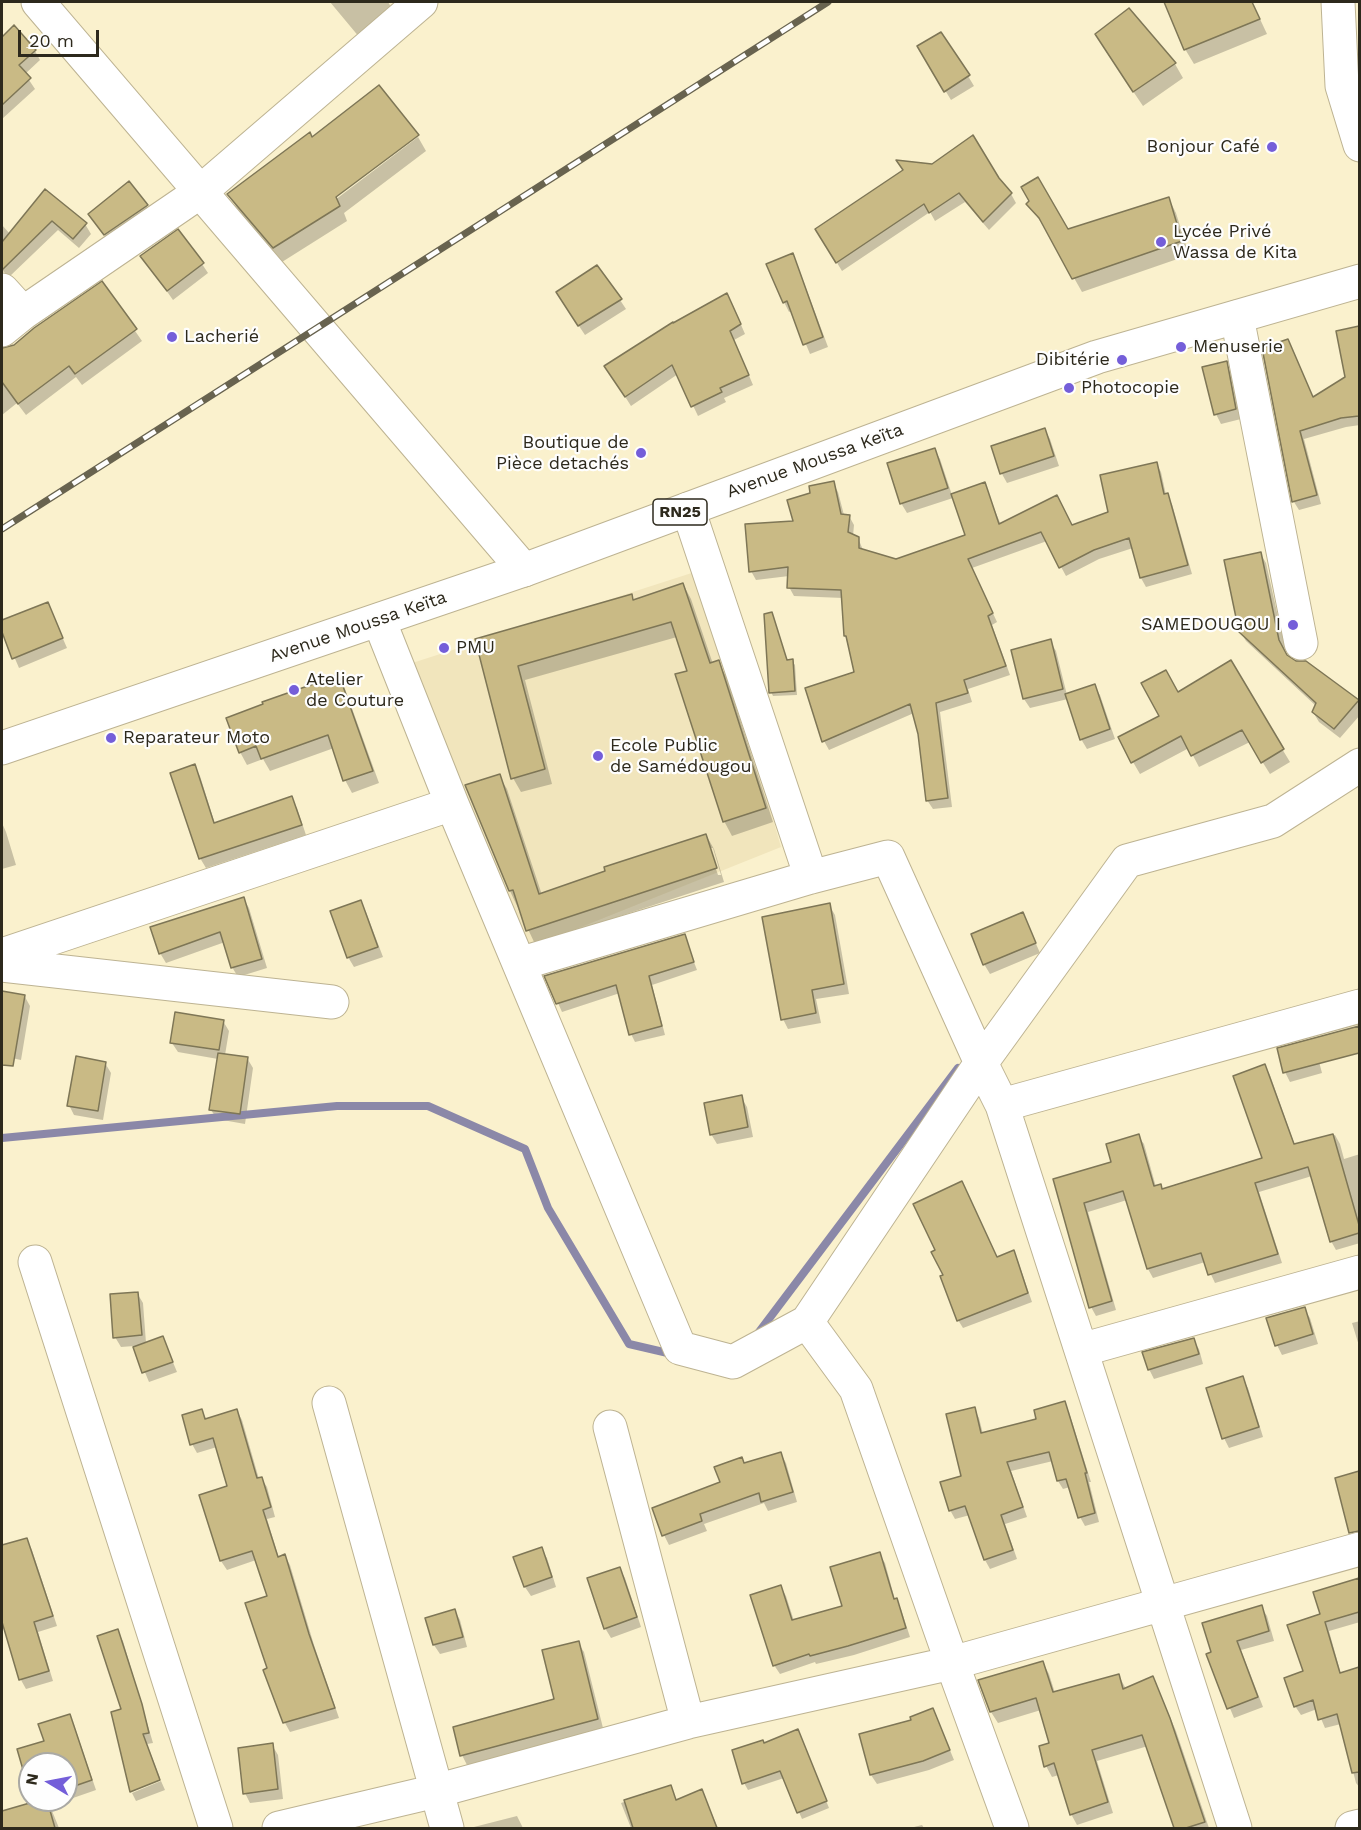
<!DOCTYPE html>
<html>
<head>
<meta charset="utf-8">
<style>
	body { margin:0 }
	#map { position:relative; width:1361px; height:1830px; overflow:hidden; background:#faf1cd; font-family:"Work Sans",sans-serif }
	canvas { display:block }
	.frame { position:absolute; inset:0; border:3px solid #2d291c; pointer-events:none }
	.north { position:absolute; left:18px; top:1752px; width:60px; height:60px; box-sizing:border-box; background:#fefefe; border:2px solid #aaa9a4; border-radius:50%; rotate:280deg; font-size:16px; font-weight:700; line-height:24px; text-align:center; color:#2d291c }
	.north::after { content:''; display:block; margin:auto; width:21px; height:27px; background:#745ed9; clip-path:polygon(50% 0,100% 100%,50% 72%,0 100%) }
	.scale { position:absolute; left:18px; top:30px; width:81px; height:27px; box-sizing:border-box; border:3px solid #2d291c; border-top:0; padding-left:8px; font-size:18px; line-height:21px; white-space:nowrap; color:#2d291c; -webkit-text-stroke:4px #fefefe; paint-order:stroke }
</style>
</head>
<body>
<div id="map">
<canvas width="1361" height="1830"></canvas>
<div class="frame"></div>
<div class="north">N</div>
<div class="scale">20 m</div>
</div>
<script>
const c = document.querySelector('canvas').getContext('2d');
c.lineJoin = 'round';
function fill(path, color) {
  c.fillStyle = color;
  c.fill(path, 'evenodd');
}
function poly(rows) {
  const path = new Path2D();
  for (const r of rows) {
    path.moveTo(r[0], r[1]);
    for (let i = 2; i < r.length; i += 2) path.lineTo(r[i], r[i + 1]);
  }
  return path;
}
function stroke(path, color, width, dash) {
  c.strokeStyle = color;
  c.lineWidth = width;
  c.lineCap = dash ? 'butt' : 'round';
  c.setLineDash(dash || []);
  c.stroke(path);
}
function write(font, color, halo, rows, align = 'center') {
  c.font = font + ' "Work Sans",sans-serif';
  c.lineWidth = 4.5;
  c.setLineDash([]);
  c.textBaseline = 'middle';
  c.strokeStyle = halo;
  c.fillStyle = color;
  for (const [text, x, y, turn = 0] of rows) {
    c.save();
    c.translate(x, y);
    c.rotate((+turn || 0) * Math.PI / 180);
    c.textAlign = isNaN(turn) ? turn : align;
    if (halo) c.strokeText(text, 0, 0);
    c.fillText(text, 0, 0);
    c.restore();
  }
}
fill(poly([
	[701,570,781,847,519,952,406,665]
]), '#f1e5bc');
fill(poly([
	[330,2,388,2,397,17,365,44],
	[1166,2,1252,2,1267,34,1194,64,1185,49],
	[14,27,35,51,40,60,25,74,35,89,2,119,2,39],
	[919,47,968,76,974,86,951,100],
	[1105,50,1175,64,1183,78,1143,106],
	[418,137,426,151,344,213,347,221,282,262,238,210,229,195,329,201,331,203],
	[998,179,1011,194,1016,203,989,230,965,202,935,221,930,212,842,271,817,230],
	[46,191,85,224,91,234,79,248,58,230,9,277,2,270,2,225,10,234],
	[1169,199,1176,213,1189,255,1082,292,1048,232,1028,204,1067,230],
	[147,206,152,215,111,244,90,215],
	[792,255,797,264,828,347,810,354,792,311,789,312,784,302],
	[142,256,202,264,208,273,173,300],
	[102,283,142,341,82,385,76,377,26,415,17,403,2,415,2,350,15,346],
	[620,300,626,309,585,335,563,302],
	[732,304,745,334,734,340,753,385,724,398,726,402,698,416,678,374,631,406,612,376],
	[1360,328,1360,425,1346,427,1304,439,1321,504,1299,510,1294,502,1264,349,1288,341,1313,399,1347,378,1338,332],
	[1226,363,1231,373,1241,419,1221,424,1216,414],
	[1045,430,1050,439,1059,466,1007,483,1002,474,993,447],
	[934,449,940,459,952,495,984,484,1001,525,1072,527,1110,513,1156,463,1161,472,1166,495,1172,504,1192,574,1146,587,1141,578,1133,548,1099,559,1066,576,1047,541,972,568,997,622,992,625,1010,675,968,689,972,702,940,712,952,807,933,809,927,800,919,734,914,713,829,750,824,741,856,673,845,635,843,598,794,596,789,587,789,576,756,580,751,571,795,522,812,494,833,483,838,492,844,515,849,516,854,525,853,536,858,538,863,550,896,560,967,536,953,498,907,513,901,503],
	[1260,553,1266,563,1287,657,1358,701,1360,704,1360,715,1340,738,1319,722,1313,712,1316,706,1246,641,1240,631],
	[683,584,691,599,713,664,718,662,726,676,773,822,732,836,724,821,688,671,677,637,525,680,552,784,521,792,513,778,476,640,631,596,634,602],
	[48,604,67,648,19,668,2,628,2,622],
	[1050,641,1056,651,1067,695,1094,686,1100,695,1115,739,1087,749,1081,739,1068,699,1030,708,1024,699],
	[787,661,792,661,795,665,797,695,773,696,771,692],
	[1230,663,1290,762,1270,774,1250,742,1199,767,1189,748,1140,774,1133,762,1178,694],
	[338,676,345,689,379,783,352,793,345,780,334,748,270,771,263,759,247,765,240,752],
	[194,766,200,776,215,824,291,798,297,808,306,835,206,868,200,858],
	[499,776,507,789,542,895,706,835,714,849,724,882,535,944,510,891],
	[709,848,713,848,721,875,718,875],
	[2,823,6,832,16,865,2,869],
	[243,898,249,908,267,968,238,977,232,967,225,942,166,963,160,953],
	[361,902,366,912,383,957,354,967,348,957],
	[829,905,835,915,849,994,816,999,821,1023,788,1029,783,1019],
	[1023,914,1040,953,990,974,984,964],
	[684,936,697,970,652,985,665,1035,635,1042,631,1034,620,993,562,1012,558,1003],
	[2,993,25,997,30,1006,21,1060,2,1056],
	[223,1021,229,1031,225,1055,247,1058,253,1068,245,1124,217,1119,211,1110,218,1059,178,1052,172,1043],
	[1316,1050,1322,1073,1290,1082,1285,1072],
	[105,1063,111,1073,103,1120,74,1115,69,1105],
	[1265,1066,1270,1075,1295,1146,1335,1135,1340,1144,1344,1159,1360,1154,1360,1243,1336,1250,1331,1241,1312,1176,1259,1192,1282,1263,1215,1283,1205,1262,1153,1278,1148,1269,1127,1200,1088,1212,1116,1310,1096,1316,1091,1307,1055,1180,1113,1163,1138,1136,1144,1144,1156,1187,1163,1191,1264,1159],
	[741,1097,747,1107,753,1137,717,1144,711,1134],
	[1013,1252,1018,1261,1032,1302,963,1328,958,1320,998,1258],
	[137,1293,143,1303,146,1343,163,1338,177,1372,149,1382,134,1346,121,1347,115,1337],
	[1304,1309,1310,1318,1318,1344,1282,1355,1277,1345],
	[1360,1321,1360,1349,1352,1323],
	[1193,1340,1199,1349,1203,1364,1154,1379,1149,1369],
	[1242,1378,1248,1388,1263,1437,1229,1448,1224,1438],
	[1064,1403,1069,1412,1091,1482,1089,1482,1099,1522,1085,1526,1080,1517,1070,1487,1063,1489,1058,1481,1053,1461,1011,1471,1027,1517,1005,1524,1017,1559,990,1569,985,1560,970,1515,955,1519,950,1510,963,1477,974,1409,979,1418,983,1434,1038,1420],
	[202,1411,207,1420,237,1411,242,1420,259,1479,261,1478,267,1487,275,1517,267,1519,279,1558,285,1556,290,1565,314,1645,339,1718,290,1732,285,1723,265,1671,268,1669,269,1597,256,1560,227,1570,221,1561,201,1496,229,1487,217,1447,197,1453,192,1444],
	[781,1454,786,1463,797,1502,768,1511,764,1503,704,1524,707,1531,669,1545,664,1535,722,1482,741,1458,745,1464],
	[1360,1473,1360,1514,1350,1516,1337,1479],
	[27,1540,32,1550,57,1626,38,1632,53,1681,26,1689,21,1680,2,1618,2,1547],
	[541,1549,547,1558,556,1587,531,1596,525,1587,515,1558],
	[879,1554,885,1563,895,1600,901,1609,910,1637,854,1655,816,1664,815,1662,780,1674,774,1665,781,1587,786,1596,794,1621,844,1607],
	[619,1568,625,1578,641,1627,611,1638,605,1628],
	[1360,1580,1360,1622,1329,1631,1341,1674,1360,1669,1360,1788,1356,1783,1341,1724,1325,1728,1317,1709,1301,1715,1295,1706,1322,1615,1315,1593],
	[1261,1607,1267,1616,1274,1641,1241,1650,1263,1707,1234,1718,1208,1655],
	[455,1611,460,1620,467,1647,440,1654,434,1645,427,1619],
	[117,1631,123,1641,153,1743,147,1744,160,1778,131,1790,131,1792,112,1713,122,1710],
	[578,1643,584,1652,603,1728,467,1765,462,1755,556,1701],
	[1043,1663,1049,1674,1055,1693,1119,1676,1126,1689,1158,1689,1176,1731,1209,1828,1175,1828,1148,1746,1097,1761,1113,1813,1077,1825,1071,1814,1059,1775,1052,1777,1046,1766,1051,1744,1041,1710,998,1723,991,1712,980,1681],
	[933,1709,954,1760,929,1770,877,1784,871,1775,861,1735,913,1721],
	[69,1716,74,1725,96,1790,50,1806,59,1828,2,1828,2,1812,35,1803,33,1800,66,1800,66,1764,30,1764,30,1789,19,1750,46,1742],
	[798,1731,829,1808,802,1819,784,1778,748,1790,744,1783,764,1744],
	[272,1745,278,1755,283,1799,250,1803,245,1793],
	[161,1781,165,1790,136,1801,132,1793],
	[670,1786,677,1801,702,1791,718,1828,631,1828,621,1803],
	[517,1816,523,1828,470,1828],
	[922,1825,924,1828,910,1828]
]), '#0003');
stroke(poly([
	[2,1138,337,1106,428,1106,525,1149,548,1208,629,1344,672,1354],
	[756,1336,958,1068]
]), '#8b88a8', 8);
const building = poly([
	[1164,2,1252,2,1260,19,1184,50,1164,2],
	[1129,8,1176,63,1133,92,1095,34,1129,8],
	[14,25,36,50,19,65,31,78,2,105,2,37,14,25],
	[941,32,970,75,944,92,917,46,941,32],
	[379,85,419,135,336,197,340,206,273,248,227,194,310,132,312,137,379,85],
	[973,135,999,178,1012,193,983,222,959,193,929,213,924,204,836,263,815,229,903,170,896,160,932,164,973,135],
	[1038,177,1068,229,1169,197,1182,241,1072,279,1039,218,1026,204,1029,201,1021,187,1038,177],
	[129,181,148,205,104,235,88,214,129,181],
	[45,189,87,223,73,239,52,221,2,270,2,242,45,189],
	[178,229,204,263,167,291,140,256,178,229],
	[793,253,823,337,803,345,787,301,783,303,766,264,793,253],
	[597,265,622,299,578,326,556,292,597,265],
	[102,281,137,329,75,374,69,366,18,404,2,382,2,348,14,345,34,328,102,281],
	[727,293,741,324,730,331,749,375,720,388,722,392,691,407,672,365,625,397,604,366,673,322,673,323,727,293],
	[1359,326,1359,416,1341,418,1300,431,1317,495,1292,502,1262,348,1288,339,1313,397,1345,377,1336,331,1359,326],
	[1227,361,1236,409,1214,415,1202,367,1227,361],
	[1045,428,1054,456,1000,474,991,446,1045,428],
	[935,448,948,488,900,504,887,463,935,448],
	[1157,462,1164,494,1168,493,1188,565,1140,578,1129,538,1094,550,1059,568,1041,532,968,559,993,613,988,616,1006,666,964,680,968,693,936,703,948,798,926,801,918,734,910,704,822,742,805,688,854,672,846,636,844,636,841,590,787,588,788,567,749,572,745,524,793,521,787,500,810,493,809,486,834,481,841,514,850,515,848,532,859,537,859,548,896,559,965,535,951,494,985,482,999,524,1057,495,1072,525,1108,512,1100,475,1157,462],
	[1261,552,1279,640,1287,655,1296,661,1306,661,1359,700,1334,729,1312,712,1316,703,1239,632,1224,560,1261,552],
	[683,583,710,663,719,660,766,808,723,822,675,674,687,671,671,622,518,666,545,769,511,779,475,639,632,594,633,600,683,583],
	[48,602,63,638,12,659,2,632,2,620,48,602],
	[772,612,787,660,793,659,795,691,769,693,764,614,772,612],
	[1051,639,1063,689,1023,699,1011,650,1051,639],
	[1231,660,1284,749,1261,763,1242,730,1191,756,1181,736,1131,763,1118,737,1159,716,1141,683,1166,670,1178,692,1231,660],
	[339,675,373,771,343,781,328,735,261,759,256,746,239,753,226,718,263,704,262,702,339,675],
	[1095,684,1110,729,1080,740,1065,694,1095,684],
	[195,764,214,823,292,796,302,825,199,859,170,773,195,764],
	[500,774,539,894,605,871,604,867,706,834,717,868,526,931,513,890,509,891,465,785,500,774],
	[244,897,262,959,231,968,220,932,159,954,150,927,244,897],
	[361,900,378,947,347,958,330,911,361,900],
	[830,903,844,984,812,990,816,1013,781,1020,762,917,830,903],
	[1023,912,1036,943,983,965,971,934,1023,912],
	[685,934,694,962,649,976,662,1026,629,1035,616,985,556,1004,544,976,685,934],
	[2,991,25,995,13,1066,2,1065,2,991],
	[175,1012,224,1020,219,1050,170,1043,175,1012],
	[1359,1026,1359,1053,1283,1073,1277,1048,1359,1026],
	[218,1053,248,1057,240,1114,209,1110,218,1053],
	[76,1056,106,1062,98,1111,67,1106,76,1056],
	[1265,1064,1294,1144,1333,1134,1359,1225,1359,1233,1330,1242,1308,1167,1255,1183,1278,1254,1208,1275,1201,1253,1147,1269,1123,1191,1084,1203,1112,1301,1089,1308,1053,1179,1111,1162,1106,1144,1139,1134,1154,1186,1161,1184,1162,1189,1262,1158,1233,1076,1265,1064],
	[742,1095,748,1127,710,1135,704,1103,742,1095],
	[962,1181,997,1257,1014,1250,1028,1293,957,1321,940,1276,943,1275,931,1252,935,1250,913,1204,962,1181],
	[138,1292,142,1335,113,1338,110,1294,138,1292],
	[1305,1307,1313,1334,1275,1346,1266,1318,1305,1307],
	[163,1336,173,1362,142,1373,133,1347,163,1336],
	[1194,1338,1199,1354,1148,1370,1142,1352,1194,1338],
	[1243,1376,1259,1427,1222,1439,1206,1388,1243,1376],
	[1065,1401,1087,1473,1085,1473,1095,1513,1078,1518,1066,1479,1057,1481,1049,1452,1007,1462,1023,1507,1001,1515,1013,1550,984,1560,965,1506,949,1511,940,1482,961,1476,946,1414,975,1407,981,1433,1036,1419,1034,1410,1065,1401],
	[202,1409,205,1419,237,1409,257,1478,262,1477,271,1507,263,1510,278,1557,285,1554,309,1634,335,1708,283,1723,263,1670,267,1668,245,1603,267,1596,252,1551,220,1561,199,1495,227,1486,213,1438,190,1445,182,1415,202,1409],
	[781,1452,793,1492,761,1502,759,1493,700,1514,702,1521,662,1536,652,1508,720,1482,714,1467,742,1457,744,1463,781,1452],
	[1359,1471,1359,1531,1349,1533,1335,1478,1359,1471],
	[27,1538,53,1616,34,1622,49,1671,19,1680,2,1622,2,1545,27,1538],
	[542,1547,552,1577,524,1587,513,1557,542,1547],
	[880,1552,894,1599,897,1598,906,1628,848,1646,810,1656,809,1654,773,1666,750,1595,781,1585,792,1620,842,1606,830,1567,880,1552],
	[620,1567,637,1617,604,1629,587,1578,620,1567],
	[1359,1578,1359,1612,1325,1622,1340,1673,1359,1667,1359,1772,1352,1773,1337,1714,1318,1720,1313,1700,1294,1707,1284,1678,1303,1671,1287,1625,1320,1614,1313,1592,1359,1578],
	[1262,1605,1269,1631,1237,1641,1258,1697,1227,1709,1206,1654,1211,1652,1202,1623,1262,1605],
	[455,1609,463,1637,433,1645,425,1618,455,1609],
	[118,1629,142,1704,149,1733,143,1734,160,1780,130,1792,111,1712,121,1709,97,1636,118,1629],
	[579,1641,598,1719,460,1756,453,1727,554,1699,542,1650,579,1641],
	[1043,1661,1053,1692,1119,1674,1123,1689,1153,1676,1170,1718,1205,1822,1186,1828,1174,1828,1142,1735,1092,1750,1108,1802,1070,1815,1054,1763,1044,1767,1039,1746,1049,1743,1036,1698,990,1712,978,1680,1043,1661],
	[933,1708,950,1750,923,1761,870,1775,859,1734,911,1720,910,1717,933,1708],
	[70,1714,92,1780,66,1789,66,1764,30,1764,30,1794,17,1749,44,1741,38,1724,70,1714],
	[798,1729,827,1801,797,1813,780,1771,742,1784,732,1750,763,1740,764,1743,798,1729],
	[273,1743,278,1789,243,1794,238,1748,273,1743],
	[671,1785,676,1800,702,1789,717,1828,633,1828,624,1800,671,1785],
	[40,1800,47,1800,55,1828,2,1828,2,1811,40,1800]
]);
fill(building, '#c9ba85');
stroke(building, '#7e7656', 1.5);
const minor = poly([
	[38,2,524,570],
	[1338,2,1342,86,1360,145],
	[2,290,23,313],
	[1237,317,1301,643],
	[2,330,23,313,200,192,421,2],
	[688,509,811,877],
	[379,620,452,804,680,1348,733,1362,807,1322,981,1063,1127,861,1273,821,1360,765],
	[2,955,452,804],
	[519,964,811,877,888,857,981,1063,1002,1105,1235,1828],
	[2,965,332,1002],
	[1002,1105,1360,1006],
	[35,1262,216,1828],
	[807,1322,856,1389,952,1663,1012,1828],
	[1081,1350,1360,1272],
	[329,1403,447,1828],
	[610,1427,688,1722],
	[279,1828,436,1791,688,1722,952,1663,1360,1549],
	[1352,1828,1360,1826]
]);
const major = poly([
	[2,748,524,570,1097,357,1360,281]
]);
stroke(minor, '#bdb392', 35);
stroke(major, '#bdb392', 35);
stroke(minor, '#fff', 33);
stroke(major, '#fff', 33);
const rail = poly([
	[2,529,828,2]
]);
stroke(rail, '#68634f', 7);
stroke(rail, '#fefefe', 4.5, [14]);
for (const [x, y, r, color] of [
	[1272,147,6,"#745ed9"],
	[1161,242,6,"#745ed9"],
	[172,337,6,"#745ed9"],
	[1181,347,6,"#745ed9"],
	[1122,360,6,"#745ed9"],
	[1069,388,6,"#745ed9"],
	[641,453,6,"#745ed9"],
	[1293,625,6,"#745ed9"],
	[444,648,6,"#745ed9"],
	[294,690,6,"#745ed9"],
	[111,738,6,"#745ed9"],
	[598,756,6,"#745ed9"]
]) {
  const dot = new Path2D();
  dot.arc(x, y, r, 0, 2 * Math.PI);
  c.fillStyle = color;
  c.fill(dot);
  stroke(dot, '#fefefe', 2);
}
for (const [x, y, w] of [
	[680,512,54]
]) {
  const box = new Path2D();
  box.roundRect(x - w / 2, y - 13, w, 26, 4.5);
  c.fillStyle = '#fefefe';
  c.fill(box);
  stroke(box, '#2d291c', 1.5);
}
write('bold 16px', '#2d291c', null, [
	["RN25",680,512]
]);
write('18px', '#2d291c', '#fefefe', [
	["Bonjour Café",1260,147,"right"],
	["Lycée Privé",1173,232],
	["Wassa de Kita",1173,253],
	["Lacherié",184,337],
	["Menuserie",1193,347],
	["Dibitérie",1110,360,"right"],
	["Photocopie",1081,388],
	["Boutique de",629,443,"right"],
	["Pièce detachés",629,464,"right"],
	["SAMEDOUGOU I",1281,625,"right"],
	["PMU",456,648],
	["Atelier",306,680],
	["de Couture",306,701],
	["Reparateur Moto",123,738],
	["Ecole Public",610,746],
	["de Samédougou",610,767]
], 'left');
write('18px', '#2d291c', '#fefefe', [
	["Avenue Moussa Keïta",815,461,-20],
	["Avenue Moussa Keïta",358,627,-19]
]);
</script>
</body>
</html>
